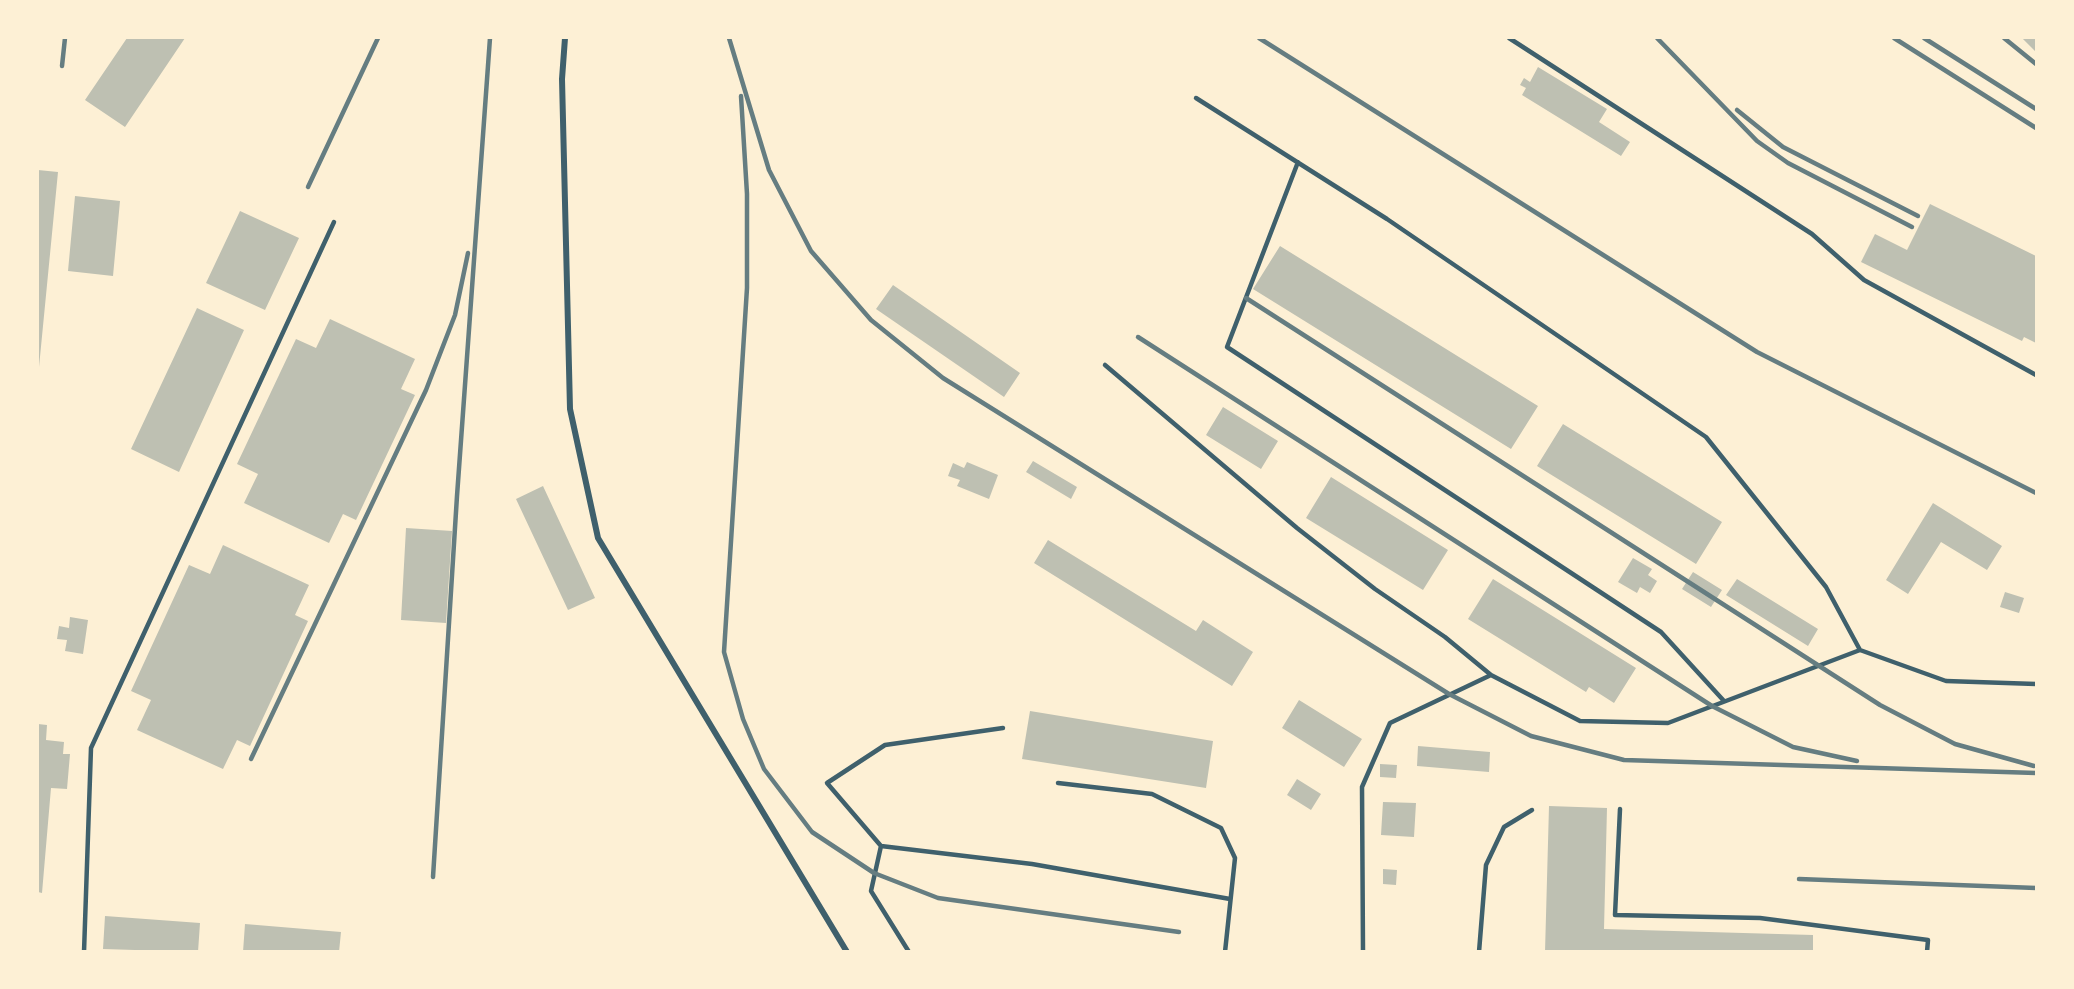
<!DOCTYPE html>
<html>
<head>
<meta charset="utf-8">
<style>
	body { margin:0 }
	#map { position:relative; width:2074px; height:989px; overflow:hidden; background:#fdf0d5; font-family:"Roboto Condensed",sans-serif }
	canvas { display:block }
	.frame { position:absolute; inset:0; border:39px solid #fdf0d5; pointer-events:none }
</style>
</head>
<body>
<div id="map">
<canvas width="2074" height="989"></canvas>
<div class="frame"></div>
</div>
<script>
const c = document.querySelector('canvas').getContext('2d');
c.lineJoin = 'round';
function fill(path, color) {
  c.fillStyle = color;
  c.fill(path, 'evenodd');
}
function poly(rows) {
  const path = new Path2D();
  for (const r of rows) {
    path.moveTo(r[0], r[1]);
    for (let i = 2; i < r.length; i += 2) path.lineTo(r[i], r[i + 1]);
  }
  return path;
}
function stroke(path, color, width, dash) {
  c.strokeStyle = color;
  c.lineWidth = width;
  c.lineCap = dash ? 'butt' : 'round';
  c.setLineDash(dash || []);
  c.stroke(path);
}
fill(poly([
	[127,38,185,38,125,127,85,100],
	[2022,38,2036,38,2036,52],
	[1538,67,1607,109,1599,122,1630,142,1621,156,1522,95,1526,88,1520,85,1524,78,1530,82],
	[38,170,58,172,39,367,38,367],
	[75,196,120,201,113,276,68,271],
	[1930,204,2036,256,2036,343,2024,337,2022,341,1861,262,1875,234,1907,250],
	[240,211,299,238,265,310,206,283],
	[1280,246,1538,406,1511,449,1253,289],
	[893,285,1020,373,1004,397,876,309],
	[197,308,244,330,179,472,131,449],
	[330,319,415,359,401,389,415,395,356,520,343,514,329,543,244,503,258,474,237,464,296,339,316,348],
	[1223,407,1278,441,1261,469,1206,435],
	[1563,424,1722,522,1696,564,1537,466],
	[1033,461,1077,487,1071,499,1026,472],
	[967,462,998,475,989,499,957,486,960,480,948,476,953,463,964,468],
	[1331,477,1448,550,1423,590,1306,518],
	[543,486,595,598,568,610,516,499],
	[1933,503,2002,546,1987,570,1941,542,1908,594,1886,580],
	[406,528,452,531,446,623,401,620],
	[1048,540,1196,631,1203,620,1253,652,1232,686,1034,563],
	[223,545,309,585,295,615,308,621,250,746,237,740,223,769,137,730,151,700,131,691,189,565,210,574],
	[1633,558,1652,569,1648,575,1657,581,1650,593,1640,587,1637,593,1618,582],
	[1693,572,1722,590,1711,607,1682,589],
	[1493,579,1636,668,1614,703,1589,687,1586,692,1468,619],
	[1737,579,1818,629,1808,646,1726,595],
	[2005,592,2024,598,2019,613,2000,607],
	[70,617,88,620,83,654,65,651,67,640,57,639,59,626,69,628],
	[1299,700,1362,739,1344,767,1282,728],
	[1030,711,1213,741,1206,788,1022,759],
	[38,724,47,725,46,740,64,742,63,754,70,754,67,789,51,788,42,893,38,892],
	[1418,746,1490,752,1489,772,1417,766],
	[1380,764,1397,765,1396,778,1380,777],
	[1297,779,1321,794,1311,810,1287,795],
	[1383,802,1416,803,1414,837,1381,835],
	[1549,806,1607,808,1604,929,1813,935,1813,952,1545,952],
	[1383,869,1397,870,1396,885,1383,884],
	[105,916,200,923,198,952,103,949],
	[245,924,341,932,339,952,243,952]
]), '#bec0b2');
stroke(poly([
	[1509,38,1812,234,1864,280,2036,375],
	[1196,98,1387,219,1706,437,1826,587,1860,650],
	[1298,162,1227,347,1661,632,1724,701],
	[1105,365,1297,528,1375,589,1445,637,1491,675],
	[1003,728,885,745,827,783,881,846,1032,864,1230,899],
	[1058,783,1152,794,1221,828,1235,858,1225,952],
	[1620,809,1615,915,1760,918,1928,940,1927,952],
	[881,846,871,891,909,952],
	[84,952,91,748,334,222],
	[1363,952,1362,787,1390,723,1491,675,1580,721,1668,723,1860,650,1946,681,2036,684],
	[1479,952,1486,865,1504,827,1532,810]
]), '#3f606c', 4.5);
stroke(poly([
	[565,38,562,79,570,409,598,538,847,952]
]), '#3f606c', 6);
stroke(poly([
	[729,38,769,170,811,251,871,320,943,378,1449,694,1531,736,1624,760,2036,773],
	[1259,38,1757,352,2036,493],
	[1657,38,1757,141,1788,163,1912,227],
	[1894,38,2036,128],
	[1924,38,2036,109],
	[2004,38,2036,64],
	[62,66,65,38],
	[741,96,747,194,747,288,724,652,743,719,764,769,812,832,874,873,938,898,1179,932],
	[1737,110,1783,147,1918,216],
	[308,187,378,38],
	[1246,298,1880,705,1955,744,2034,766],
	[1138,337,1712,706,1793,747,1857,761],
	[251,759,426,390,455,315,468,253],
	[433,877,457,496,490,38],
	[1799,879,2036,888]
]), '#657d81', 4.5);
</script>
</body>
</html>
